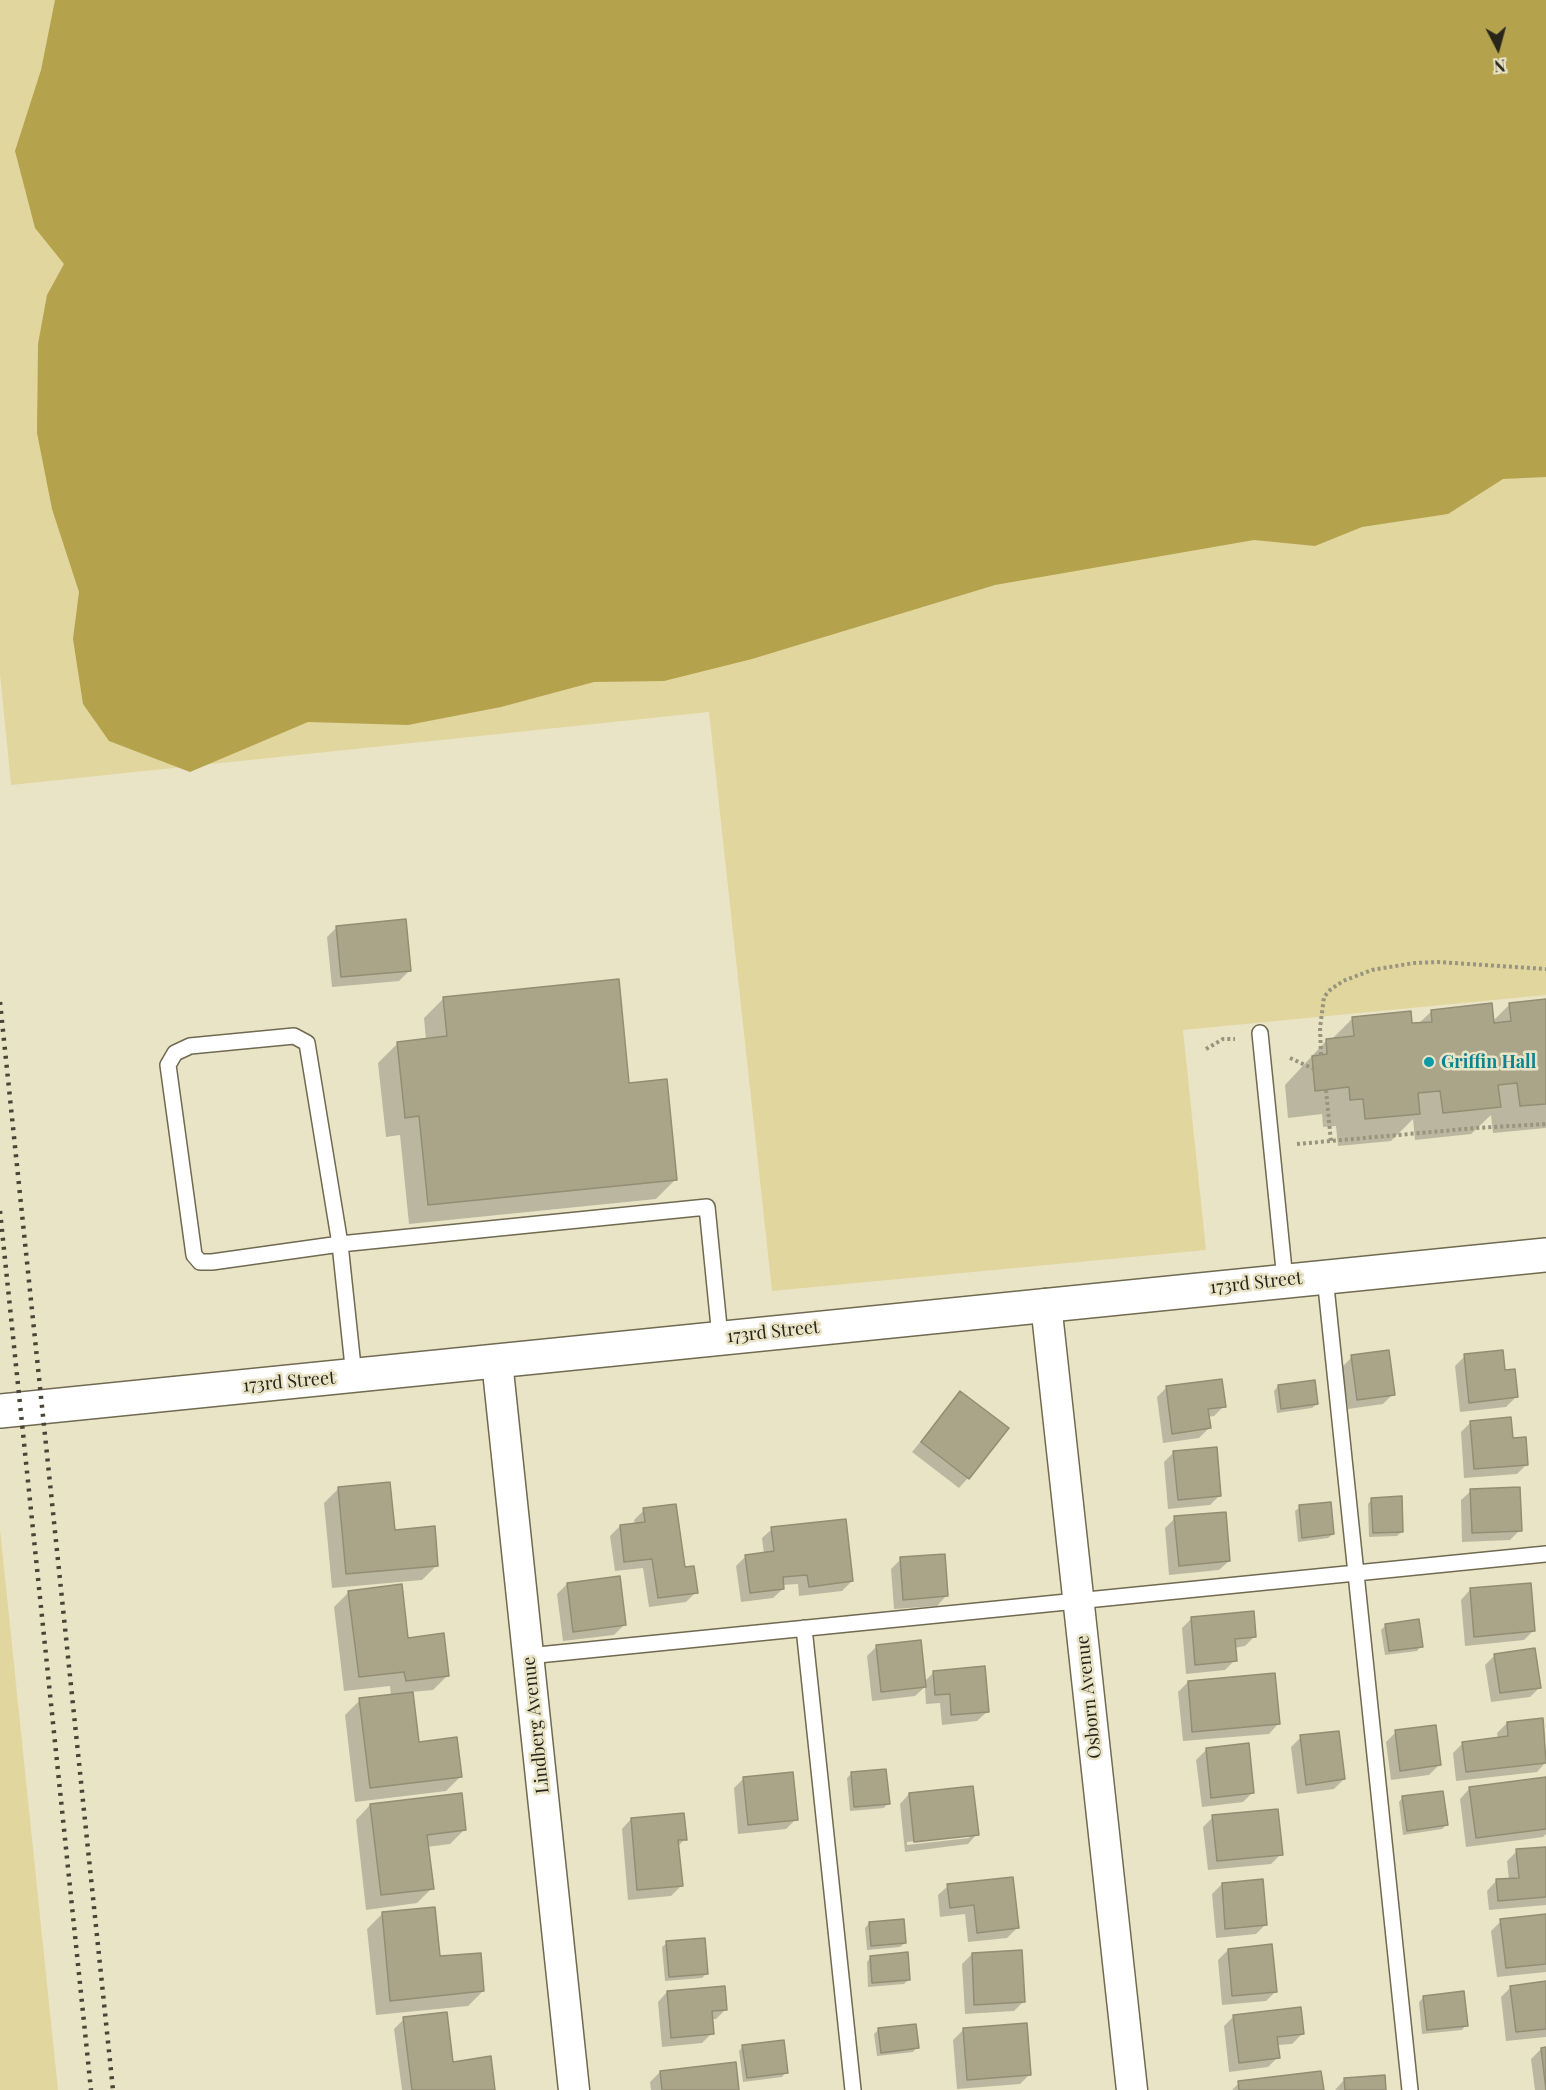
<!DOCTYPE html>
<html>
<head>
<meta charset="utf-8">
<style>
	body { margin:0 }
	#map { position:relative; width:1546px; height:2090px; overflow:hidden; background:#eae4c7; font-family:"Playfair Display",serif }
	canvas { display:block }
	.north { position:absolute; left:1468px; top:18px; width:60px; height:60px; -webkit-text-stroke:4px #eae4c7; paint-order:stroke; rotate:174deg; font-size:16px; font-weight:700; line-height:24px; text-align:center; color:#28261b }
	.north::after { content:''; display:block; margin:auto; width:21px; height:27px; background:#28261b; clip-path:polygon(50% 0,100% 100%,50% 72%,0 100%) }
</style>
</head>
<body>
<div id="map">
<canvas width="1546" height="2090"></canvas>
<div class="north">N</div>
</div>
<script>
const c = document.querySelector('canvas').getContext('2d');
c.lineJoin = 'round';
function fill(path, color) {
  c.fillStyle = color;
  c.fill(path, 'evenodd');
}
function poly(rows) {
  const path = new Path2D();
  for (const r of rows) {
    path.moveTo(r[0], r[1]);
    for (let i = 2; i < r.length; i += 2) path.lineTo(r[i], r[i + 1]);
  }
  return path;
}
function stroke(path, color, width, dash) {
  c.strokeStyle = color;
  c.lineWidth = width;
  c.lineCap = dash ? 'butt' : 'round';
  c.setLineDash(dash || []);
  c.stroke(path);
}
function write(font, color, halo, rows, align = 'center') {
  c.font = font + ' "Playfair Display",serif';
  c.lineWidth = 5;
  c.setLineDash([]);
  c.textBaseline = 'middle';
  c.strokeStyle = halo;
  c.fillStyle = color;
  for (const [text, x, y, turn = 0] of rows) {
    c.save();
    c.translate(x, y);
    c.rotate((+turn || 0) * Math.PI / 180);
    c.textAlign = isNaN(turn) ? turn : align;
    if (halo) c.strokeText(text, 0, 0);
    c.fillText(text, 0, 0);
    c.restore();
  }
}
fill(poly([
	[0,0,1546,0,1546,995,1183,1030,1206,1250,772,1291,709,712,11,785,0,674],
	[0,1529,58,2090,0,2090]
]), '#e2d69f');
fill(poly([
	[55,0,1546,0,1546,477,1503,479,1448,514,1362,527,1315,546,1254,540,995,585,752,659,664,681,594,682,501,707,408,725,308,722,190,772,109,741,83,704,73,639,79,592,52,509,37,433,38,344,47,295,64,264,35,228,15,151,41,70]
]), '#b4a24d');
fill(poly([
	[337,927,409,971,399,981,332,987,327,937],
	[444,998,628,1085,676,1179,656,1199,409,1224,400,1135,386,1137,378,1063,398,1043,426,1040,424,1018],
	[1546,1000,1546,1128,1493,1133,1491,1115,1471,1134,1415,1140,1413,1119,1391,1141,1338,1146,1336,1126,1323,1127,1322,1114,1288,1118,1285,1085,1326,1041,1331,1040,1352,1019,1418,1024,1432,1011,1492,1022,1510,1004],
	[1465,1356,1504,1371,1516,1397,1506,1407,1460,1412,1455,1366],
	[1352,1357,1393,1394,1383,1404,1348,1409,1342,1367],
	[1278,1386,1317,1404,1312,1408,1277,1413,1274,1391],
	[1167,1387,1224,1406,1214,1416,1208,1417,1209,1428,1199,1438,1163,1443,1157,1397],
	[960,1393,968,1478,959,1488,912,1452],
	[1471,1422,1511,1439,1527,1464,1517,1474,1464,1478,1461,1432],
	[1174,1452,1220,1495,1210,1505,1168,1509,1164,1462],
	[339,1488,393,1531,437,1565,422,1580,332,1588,324,1503],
	[1471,1491,1520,1530,1510,1540,1462,1542,1461,1500],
	[1372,1499,1402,1531,1397,1536,1369,1537,1368,1504],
	[1300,1507,1333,1534,1328,1538,1298,1542,1295,1511],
	[644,1510,683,1569,696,1592,686,1602,649,1607,643,1568,615,1571,610,1536,620,1526,635,1524,634,1520],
	[1175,1518,1229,1561,1219,1570,1169,1575,1165,1528],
	[772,1529,852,1581,842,1591,799,1596,798,1584,782,1585,783,1589,773,1598,741,1602,736,1566,746,1556,764,1554,762,1538],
	[901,1559,946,1596,937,1606,894,1609,891,1569],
	[567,1584,624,1625,614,1635,563,1641,557,1594],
	[1470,1590,1534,1630,1524,1640,1465,1646,1461,1600],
	[349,1592,448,1675,433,1690,411,1692,418,1743,461,1776,446,1791,355,1802,345,1715,360,1700,391,1696,390,1686,344,1691,334,1607],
	[1192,1618,1255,1636,1245,1646,1234,1648,1235,1660,1225,1670,1186,1674,1182,1628],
	[1386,1625,1421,1646,1417,1651,1385,1655,1381,1630],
	[877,1646,924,1682,934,1672,987,1712,977,1721,942,1725,940,1703,926,1704,925,1687,915,1696,872,1701,867,1656],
	[1495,1655,1540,1687,1530,1697,1491,1702,1485,1665],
	[1188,1682,1278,1724,1269,1734,1183,1741,1178,1692],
	[1542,1719,1546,1762,1537,1772,1456,1781,1453,1753,1463,1743,1498,1739,1497,1733,1507,1723],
	[1396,1732,1439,1765,1429,1775,1391,1780,1386,1742],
	[1301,1737,1344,1779,1334,1789,1297,1794,1291,1747],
	[1206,1750,1253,1792,1243,1802,1202,1807,1196,1760],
	[852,1773,888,1803,884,1808,850,1811,847,1778],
	[744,1778,796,1819,786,1829,738,1834,734,1788],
	[1546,1778,1546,1834,1543,1837,1466,1847,1460,1799,1469,1789],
	[909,1794,977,1834,968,1844,905,1852,900,1804],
	[969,1835,969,1838,907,1845,907,1842],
	[1403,1797,1446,1825,1442,1829,1403,1835,1399,1802],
	[370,1805,465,1829,450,1844,427,1847,432,1888,417,1903,366,1910,356,1820],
	[1213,1817,1281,1854,1271,1864,1208,1870,1203,1827],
	[631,1819,685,1839,677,1847,681,1886,671,1896,628,1900,622,1829],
	[1546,1848,1546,1905,1489,1910,1487,1891,1496,1881,1509,1880,1507,1861,1517,1851],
	[1222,1884,1266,1924,1256,1934,1216,1938,1212,1894],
	[948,1886,1017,1928,1007,1938,968,1942,965,1914,940,1917,938,1895],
	[382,1914,438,1958,483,1991,468,2006,376,2015,367,1929],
	[1546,1915,1546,1972,1497,1977,1491,1931,1501,1921],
	[869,1923,905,1943,900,1947,867,1950,865,1928],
	[667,1943,707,1973,702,1978,665,1981,662,1947],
	[1228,1950,1275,1992,1266,2001,1222,2005,1218,1960],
	[972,1954,1024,2001,1014,2011,965,2014,962,1964],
	[871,1957,909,1979,904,1984,868,1987,867,1962],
	[1546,1983,1546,2037,1506,2041,1501,1997,1511,1987],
	[667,1992,726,2009,716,2019,711,2019,712,2033,702,2043,662,2047,658,2002],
	[1424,1997,1466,2025,1462,2030,1422,2034,1419,2002],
	[1234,2016,1302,2034,1292,2044,1277,2045,1278,2057,1268,2067,1229,2072,1224,2026],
	[404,2019,452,2063,493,2090,402,2090,394,2029],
	[879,2029,917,2047,913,2052,877,2056,874,2034],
	[963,2030,1030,2074,1020,2084,957,2089,953,2040],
	[743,2046,786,2072,782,2077,743,2082,739,2051],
	[1541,2049,1546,2049,1546,2090,1535,2090,1531,2059],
	[660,2072,738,2090,651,2090,650,2082],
	[1344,2080,1385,2090,1335,2090],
	[1239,2083,1322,2090,1232,2090]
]), '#0003');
const building = poly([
	[406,919,411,971,341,977,336,926,406,919],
	[619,979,629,1083,667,1079,677,1180,428,1205,419,1116,405,1118,397,1042,447,1036,443,997,619,979],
	[1546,999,1546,1104,1520,1106,1517,1083,1498,1085,1501,1107,1443,1113,1440,1091,1418,1093,1420,1114,1365,1119,1363,1099,1350,1100,1349,1087,1315,1091,1312,1056,1327,1054,1326,1039,1354,1036,1352,1017,1411,1011,1412,1023,1432,1022,1431,1010,1492,1003,1494,1023,1511,1021,1509,1003,1546,999],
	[1389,1350,1395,1395,1357,1400,1351,1355,1389,1350],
	[1503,1350,1505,1370,1515,1369,1518,1397,1469,1403,1464,1354,1503,1350],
	[1222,1379,1226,1407,1208,1409,1211,1428,1172,1434,1166,1386,1222,1379],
	[1315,1380,1318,1404,1281,1409,1278,1385,1315,1380],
	[960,1391,1009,1428,969,1479,921,1442,960,1391],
	[1511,1417,1513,1438,1526,1437,1528,1465,1474,1469,1470,1421,1511,1417],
	[1217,1447,1221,1496,1178,1500,1173,1451,1217,1447],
	[390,1482,395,1530,435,1526,438,1566,346,1574,338,1487,390,1482],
	[1520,1487,1522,1531,1472,1533,1470,1489,1520,1487],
	[1402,1496,1403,1532,1373,1533,1371,1498,1402,1496],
	[1331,1502,1334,1534,1302,1538,1299,1505,1331,1502],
	[676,1504,685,1567,694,1566,698,1593,658,1598,652,1559,624,1562,620,1525,645,1522,643,1508,676,1504],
	[1226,1512,1230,1561,1179,1566,1174,1516,1226,1512],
	[846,1519,853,1581,809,1587,807,1575,783,1577,784,1589,750,1593,745,1555,774,1551,771,1527,846,1519],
	[945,1554,948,1596,903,1600,900,1557,945,1554],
	[620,1576,626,1625,573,1632,567,1583,620,1576],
	[1531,1583,1535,1631,1474,1637,1470,1588,1531,1583],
	[402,1584,408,1638,444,1633,449,1676,406,1681,404,1672,359,1677,348,1591,402,1584],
	[1254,1611,1256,1637,1235,1639,1237,1661,1195,1665,1191,1617,1254,1611],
	[1419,1619,1423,1647,1389,1651,1385,1624,1419,1619],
	[921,1640,926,1687,881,1692,876,1645,921,1640],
	[1535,1648,1541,1688,1500,1693,1494,1654,1535,1648],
	[985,1666,989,1712,951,1715,950,1694,935,1695,933,1671,985,1666],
	[1275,1673,1280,1724,1192,1732,1188,1681,1275,1673],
	[413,1692,419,1742,457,1737,462,1777,370,1788,359,1698,413,1692],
	[1543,1718,1546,1763,1466,1772,1462,1742,1508,1736,1507,1722,1543,1718],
	[1436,1725,1441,1765,1400,1771,1395,1730,1436,1725],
	[1339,1731,1345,1779,1306,1785,1300,1735,1339,1731],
	[1249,1743,1254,1793,1211,1798,1206,1748,1249,1743],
	[886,1769,890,1804,854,1807,851,1772,886,1769],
	[793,1772,798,1820,748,1825,743,1777,793,1772],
	[1546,1777,1546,1829,1476,1838,1469,1787,1546,1777],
	[973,1786,979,1835,914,1842,909,1793,973,1786],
	[1443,1791,1448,1825,1407,1831,1402,1796,1443,1791],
	[462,1793,466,1830,427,1835,434,1889,381,1895,370,1804,462,1793],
	[1278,1809,1283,1855,1217,1861,1212,1815,1278,1809],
	[684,1813,687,1840,678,1840,683,1886,637,1890,631,1818,684,1813],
	[1546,1847,1546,1897,1498,1901,1496,1879,1519,1878,1516,1849,1546,1847],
	[1013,1877,1019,1928,977,1933,974,1905,950,1908,947,1884,1013,1877],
	[1263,1879,1267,1925,1225,1929,1222,1883,1263,1879],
	[435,1907,440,1956,481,1953,484,1991,390,2001,382,1912,435,1907],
	[1546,1914,1546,1964,1506,1968,1500,1919,1546,1914],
	[904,1919,906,1943,871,1946,869,1922,904,1919],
	[705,1938,708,1974,669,1977,666,1941,705,1938],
	[1272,1944,1277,1992,1232,1996,1228,1949,1272,1944],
	[1022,1950,1025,2002,974,2005,972,1953,1022,1950],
	[908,1952,910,1980,872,1983,870,1956,908,1952],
	[1546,1981,1546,2029,1516,2032,1510,1986,1546,1981],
	[725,1986,727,2010,712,2011,714,2034,671,2038,667,1991,725,1986],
	[1464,1991,1468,2026,1427,2030,1423,1996,1464,1991],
	[1301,2007,1304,2034,1277,2037,1280,2058,1239,2063,1233,2015,1301,2007],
	[447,2012,453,2062,491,2056,495,2090,412,2090,403,2017,447,2012],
	[1027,2023,1031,2075,967,2080,963,2028,1027,2023],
	[916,2024,919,2048,881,2053,878,2028,916,2024],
	[784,2040,788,2073,747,2078,742,2045,784,2040],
	[1546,2047,1546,2090,1541,2048,1546,2047],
	[736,2062,739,2090,662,2090,660,2071,736,2062],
	[1321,2071,1324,2090,1239,2090,1238,2081,1321,2071],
	[1385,2075,1386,2090,1345,2090,1344,2078,1385,2075]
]);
fill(building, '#aaa489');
stroke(building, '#938d73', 1.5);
const service = poly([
	[1260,1033,1285,1280],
	[294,1036,307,1043,340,1244,212,1262,200,1262,194,1255,168,1065,175,1053,190,1046,294,1036],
	[1325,1277,1410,2090],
	[354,1376,340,1244,707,1207,720,1337],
	[804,1628,853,2090],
	[528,1656,1546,1554]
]);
const minor = poly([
	[1046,1304,1132,2090],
	[497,1361,574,2090]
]);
const tertiary = poly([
	[0,1411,1546,1255]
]);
stroke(service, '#6f6a50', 18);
stroke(minor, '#6f6a50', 33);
stroke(tertiary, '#6f6a50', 36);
stroke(poly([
	[1206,1049,1223,1039,1235,1039],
	[1321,1055,1320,1028,1324,997,1330,990,1343,981,1372,970,1414,963,1438,962,1546,969],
	[1290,1058,1314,1069],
	[1326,1090,1331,1142],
	[1297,1144,1476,1128,1546,1124]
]), '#98947e', 4, [3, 3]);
stroke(service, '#fff', 15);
stroke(minor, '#fff', 30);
stroke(tertiary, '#fff', 33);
stroke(poly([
	[0,1002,113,2090],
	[0,1211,91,2090]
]), '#484537', 4.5, [3, 6]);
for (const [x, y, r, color] of [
	[1429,1062,6,"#0f9aa8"]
]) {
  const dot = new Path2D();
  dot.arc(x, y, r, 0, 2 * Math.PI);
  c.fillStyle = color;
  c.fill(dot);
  stroke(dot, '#eae4c7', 2);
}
write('bold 18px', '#0d838f', '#eae4c7', [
	["Griffin Hall",1441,1062]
], 'left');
write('18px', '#28261b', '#eae4c7', [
	["173rd Street",1256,1283,-6],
	["173rd Street",773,1332,-6],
	["173rd Street",289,1382,-5],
	["Osborn Avenue",1089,1697,-96],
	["Lindberg Avenue",536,1725,-96]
]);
</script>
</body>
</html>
